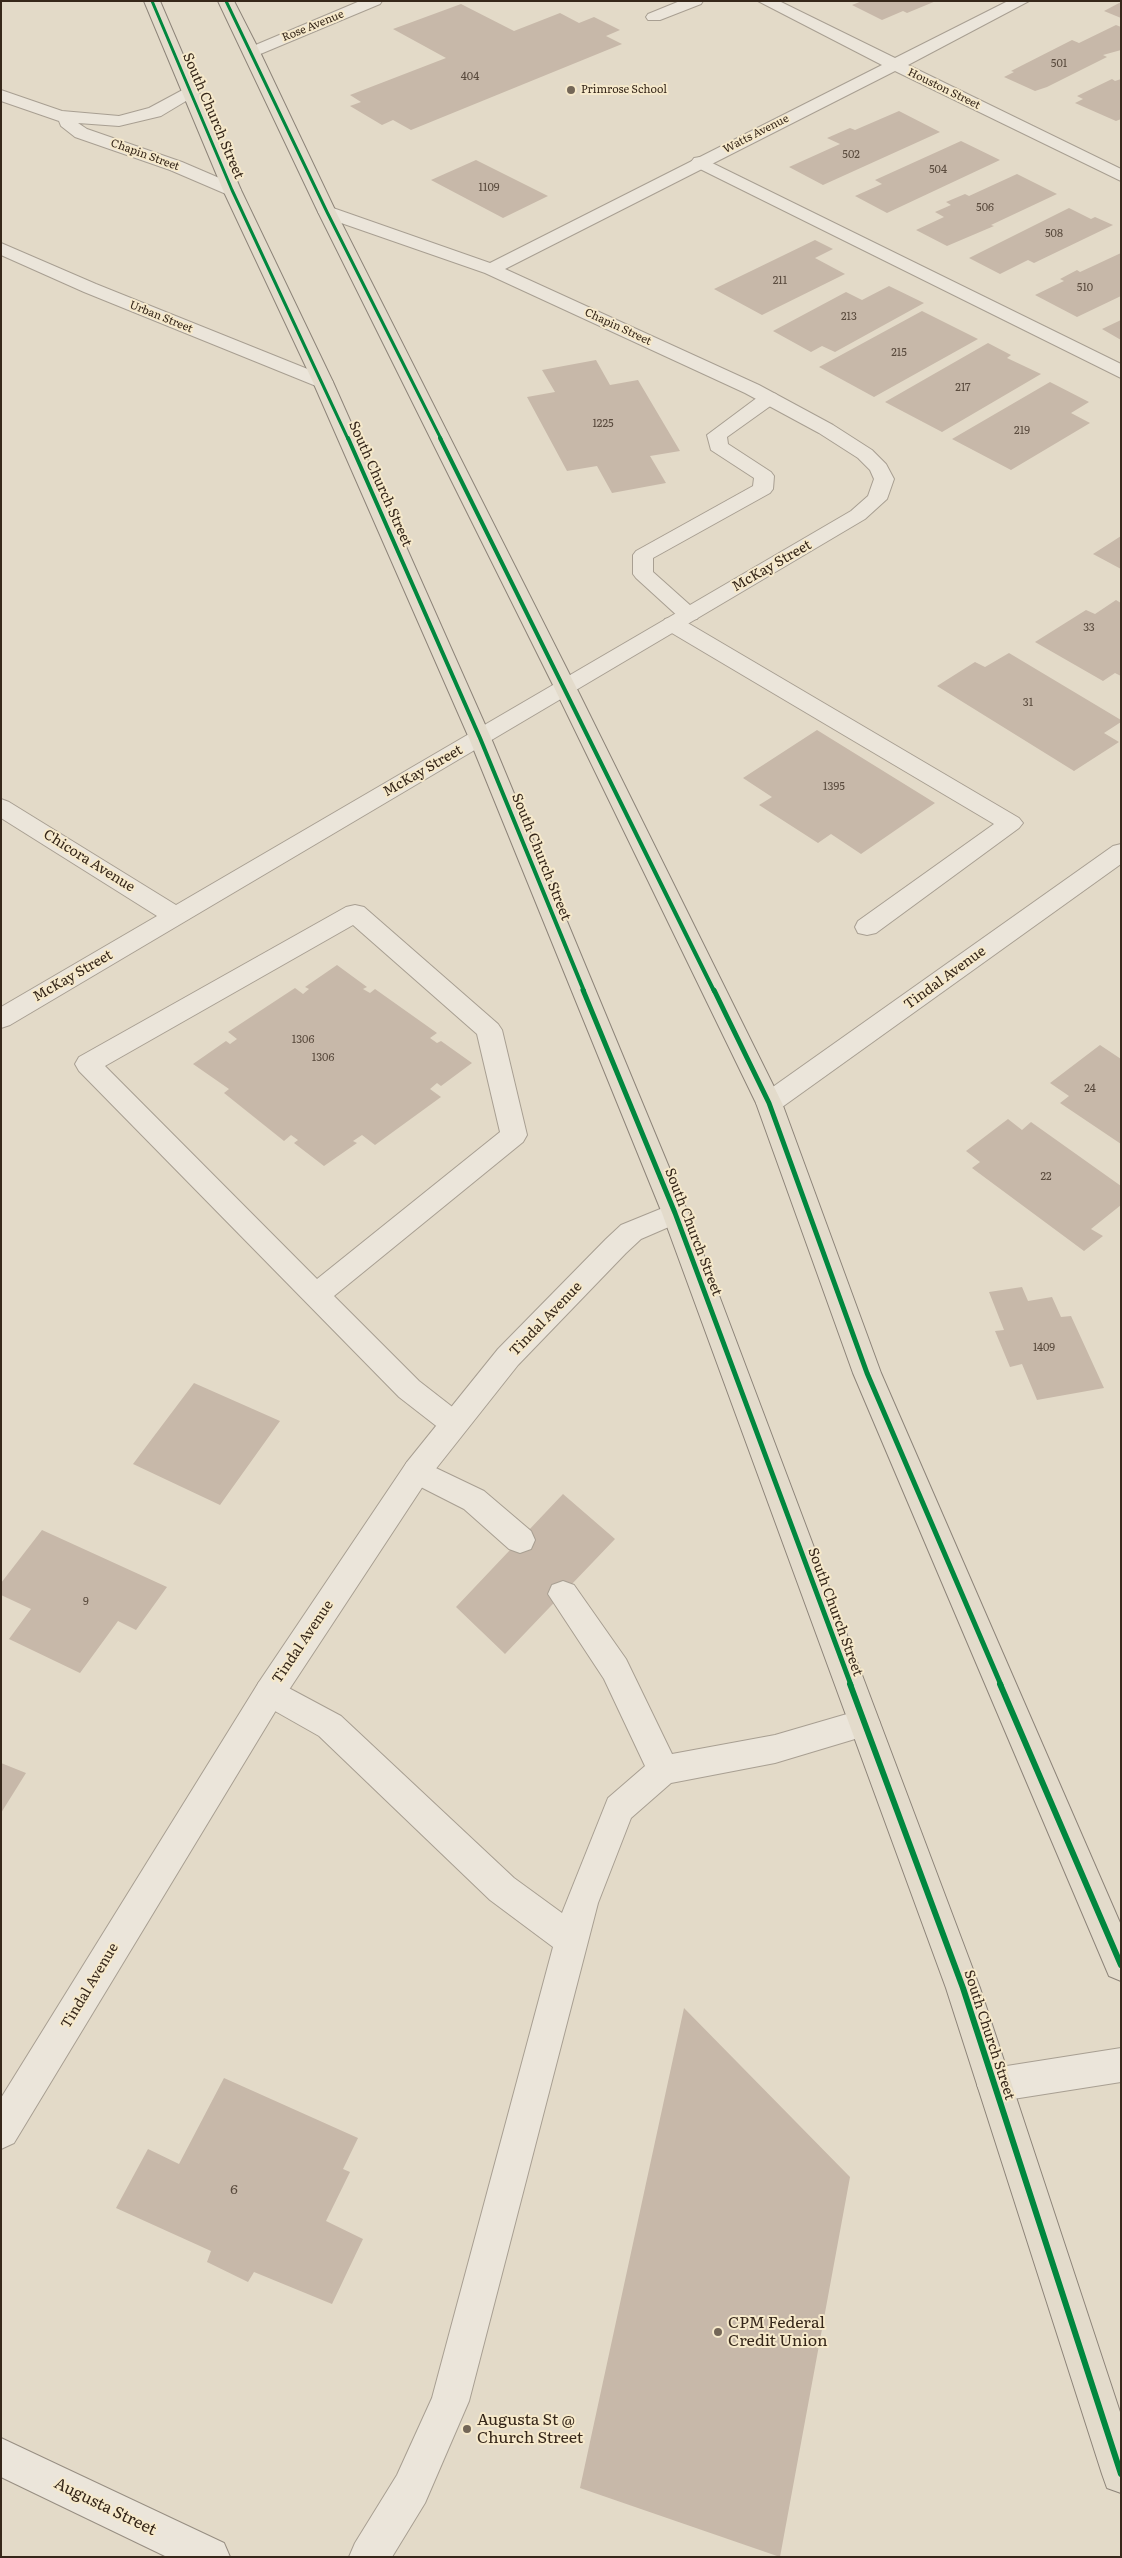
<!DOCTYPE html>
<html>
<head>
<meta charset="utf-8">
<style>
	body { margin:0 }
	#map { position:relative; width:1122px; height:2558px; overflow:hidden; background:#e3dac8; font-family:Literata,serif }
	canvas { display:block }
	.frame { position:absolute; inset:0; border:2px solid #36271a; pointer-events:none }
</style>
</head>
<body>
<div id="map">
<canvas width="1122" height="2558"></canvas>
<div class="frame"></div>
</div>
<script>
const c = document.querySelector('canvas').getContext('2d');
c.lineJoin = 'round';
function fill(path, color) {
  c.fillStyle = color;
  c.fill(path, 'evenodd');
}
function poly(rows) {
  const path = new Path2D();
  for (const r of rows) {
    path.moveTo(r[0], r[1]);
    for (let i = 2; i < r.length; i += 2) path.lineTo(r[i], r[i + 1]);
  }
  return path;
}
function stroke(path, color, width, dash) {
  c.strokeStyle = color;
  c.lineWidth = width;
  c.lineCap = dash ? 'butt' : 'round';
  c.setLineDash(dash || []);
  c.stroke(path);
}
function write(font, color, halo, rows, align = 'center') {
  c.font = font + ' Literata,serif';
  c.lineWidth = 4;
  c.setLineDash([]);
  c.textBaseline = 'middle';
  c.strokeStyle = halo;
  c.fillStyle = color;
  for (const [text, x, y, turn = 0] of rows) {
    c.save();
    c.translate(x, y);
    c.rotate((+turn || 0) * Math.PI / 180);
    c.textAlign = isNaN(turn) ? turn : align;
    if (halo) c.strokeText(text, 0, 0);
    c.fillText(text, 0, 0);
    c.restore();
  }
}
fill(poly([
	[862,1,936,1,907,13,903,11,882,20,852,5],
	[1121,2,1121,18,1104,11],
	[461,4,514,31,560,13,579,23,594,17,620,30,606,36,622,44,411,130,393,120,382,125,350,106,361,102,350,95,446,58,393,29],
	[1116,25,1121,27,1121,50,1103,55,1107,57,1047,87,1035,91,1004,77,1014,72,1011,71,1072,40,1079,43],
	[1112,79,1115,81,1121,79,1121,119,1116,121,1075,103,1083,99,1077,96],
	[899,111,940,132,823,185,789,167,840,144,827,138,850,128,855,130],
	[961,141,1000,160,887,213,855,196,882,184,875,180],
	[476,160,548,196,503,218,431,180],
	[1017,174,1057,194,991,225,994,226,947,246,916,230,944,217,935,212,951,205,946,202,965,194,969,196],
	[1069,208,1091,219,1095,217,1113,225,1034,263,1028,260,1000,274,969,258],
	[815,240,833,249,815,258,845,274,762,315,714,289],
	[1121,253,1121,296,1077,317,1035,295,1064,281,1060,279,1077,270,1080,272],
	[889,286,924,303,835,352,822,346,811,352,773,331,846,292,862,300],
	[922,311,978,339,874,397,819,367],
	[1121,320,1121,340,1102,329],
	[988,343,1011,355,1007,358,1041,374,942,432,885,402],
	[596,360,610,385,638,380,680,451,650,456,666,483,612,493,597,466,567,471,527,397,555,392,542,370],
	[1050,382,1089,402,1071,413,1090,423,1011,470,952,439],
	[1121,536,1121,569,1093,554],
	[1116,600,1121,603,1121,676,1115,673,1103,681,1035,642,1086,610,1095,614],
	[1009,653,1121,720,1121,722,1104,733,1119,742,1074,771,937,686,975,662,985,667],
	[817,730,935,803,861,854,831,834,818,843,759,805,772,797,743,778],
	[337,965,367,987,363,989,370,993,375,989,437,1033,430,1038,437,1043,441,1041,472,1063,441,1086,437,1083,430,1089,441,1097,375,1145,362,1135,353,1141,357,1143,324,1166,294,1143,298,1140,291,1135,284,1141,224,1093,229,1089,193,1064,226,1041,230,1044,237,1039,228,1032,295,988,303,994,309,989,305,987],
	[1100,1045,1121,1059,1121,1144,1060,1103,1069,1096,1050,1083],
	[1008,1119,1022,1130,1031,1122,1121,1186,1121,1205,1091,1229,1103,1236,1084,1251,972,1168,980,1162,966,1151],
	[1022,1287,1028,1301,1052,1297,1061,1317,1071,1316,1104,1388,1037,1400,1022,1364,1010,1367,995,1331,1004,1330,989,1292],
	[194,1383,280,1421,220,1505,133,1464],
	[563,1494,615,1539,505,1654,456,1607],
	[42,1530,167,1587,136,1630,118,1621,80,1673,9,1639,31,1609,1,1595,1,1583],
	[1,1763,26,1773,1,1813],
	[684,2008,850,2177,780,2557,580,2488],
	[224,2078,358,2138,343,2169,350,2172,326,2221,363,2239,332,2304,254,2272,248,2282,207,2262,211,2251,116,2208,148,2149,179,2164]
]), '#c7b8a9');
const lane = poly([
	[680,1,703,1,701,4,660,20,648,20,646,17,648,14,680,1],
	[700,157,1121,364,1121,378,694,166,691,162,694,158,700,157],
	[769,392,776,394,779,398,776,402,727,437,728,444,771,472,774,476,773,489,770,493,653,558,653,572,700,614,697,619,689,620,681,619,636,578,633,574,633,555,636,551,753,486,754,478,711,450,707,435,762,394,769,392],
	[673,617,681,619,1019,818,1023,823,1019,828,876,933,867,935,858,933,855,927,858,921,994,824,665,629,662,624,665,619,673,617],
	[355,905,364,907,498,1024,502,1030,527,1135,523,1142,334,1296,419,1381,464,1416,468,1424,464,1432,454,1436,444,1432,399,1397,79,1071,75,1064,79,1057,346,907,355,905],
	[353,925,477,1034,500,1132,317,1279,105,1066,353,925],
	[417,1459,484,1491,531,1531,535,1540,531,1549,520,1553,509,1549,464,1509,407,1480,402,1471,407,1462,417,1459],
	[563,1581,574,1585,626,1659,672,1754,775,1735,864,1709,875,1713,880,1723,875,1733,775,1763,671,1783,631,1818,598,1903,469,2401,425,2503,392,2557,349,2557,355,2543,397,2475,432,2398,553,1947,490,1900,319,1736,259,1702,254,1692,259,1682,270,1678,341,1716,514,1878,562,1913,608,1798,645,1766,604,1679,548,1594,552,1585,563,1581]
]);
const street = poly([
	[360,1,382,1,380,4,258,55,252,57,244,52,246,49,360,1],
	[758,1,779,1,895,58,1008,1,1029,1,908,65,1121,169,1121,181,895,71,505,269,759,385,833,425,872,450,886,464,894,479,887,499,865,519,10,1025,1,1028,1,1007,157,916,1,818,1,799,9,802,176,905,851,511,868,496,874,479,870,470,858,458,819,433,745,393,485,273,321,216,318,212,321,208,327,207,333,208,490,263,882,65,758,1],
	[190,86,198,91,196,95,161,116,119,126,78,123,87,129,182,162,238,186,241,190,238,194,226,194,170,170,75,137,61,126,59,121,1,101,1,90,62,111,119,116,149,108,190,86],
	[1,243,96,284,330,378,333,382,330,386,316,386,84,292,1,255,1,243],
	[1121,844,1121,864,778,1110,769,1112,760,1110,756,1103,760,1096,1113,846,1121,844],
	[675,1203,685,1206,688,1213,685,1220,641,1239,626,1253,518,1365,427,1480,281,1702,14,2143,1,2149,1,2098,259,1682,407,1462,498,1349,606,1239,621,1225,675,1203],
	[1121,2048,1121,2082,994,2102,982,2097,977,2085,982,2073,994,2068,1121,2048]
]);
const secondary = poly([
	[1,2438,224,2543,230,2557,167,2557,1,2477,1,2438]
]);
const primary = poly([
	[144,1,160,1,241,190,333,382,491,738,688,1213,980,1988,1121,2415,1121,2493,1107,2488,1102,2474,946,1988,662,1213,469,738,313,382,223,190,144,1],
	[218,1,234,1,260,52,336,212,576,687,782,1103,881,1373,1121,1925,1121,1981,1109,1976,853,1373,756,1103,554,687,318,212,218,1]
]);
stroke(lane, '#a89f92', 2);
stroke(street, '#a89f92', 2);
stroke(secondary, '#978e82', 2);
stroke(primary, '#8d8479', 2);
fill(lane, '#ebe5da');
fill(street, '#ebe5da');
fill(secondary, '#ebe5da');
fill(primary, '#e3dbcb');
stroke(poly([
	[152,1,232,190,348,439],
	[226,1,327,212,441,439]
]), '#00873e', 3);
stroke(poly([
	[348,438,480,738,584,991],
	[440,438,714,991]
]), '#00873e', 4);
stroke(poly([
	[583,990,675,1213,851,1685],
	[714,990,769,1103,867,1373,1001,1685]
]), '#00873e', 5);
stroke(poly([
	[850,1684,963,1988,1121,2474],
	[1000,1684,1121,1965]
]), '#00873e', 6);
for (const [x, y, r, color] of [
	[571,90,5,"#736657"],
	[718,2332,5,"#736657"],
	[467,2429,5,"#736657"]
]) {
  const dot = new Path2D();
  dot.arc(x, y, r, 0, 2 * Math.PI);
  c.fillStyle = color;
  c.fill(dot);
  stroke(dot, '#f6e9cb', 2);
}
write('11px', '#36271a', '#f6e9cb', [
	["Rose Avenue",313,26,-22],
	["Houston Street",944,89,26],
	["Watts Avenue",756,134,-27],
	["Chapin Street",145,155,20],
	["Urban Street",161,317,22],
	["Chapin Street",618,327,25]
]);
write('11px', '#5a4b3e', null, [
	["501",1059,64],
	["404",470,77],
	["502",851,155],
	["504",938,170],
	["1109",489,188],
	["506",985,208],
	["508",1054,234],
	["211",780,281],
	["510",1085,288],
	["213",849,317],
	["215",899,353],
	["217",963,388],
	["1225",603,424],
	["219",1022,431],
	["33",1089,628],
	["31",1028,703],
	["1395",834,787],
	["1306",303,1040],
	["1306",323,1058],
	["24",1090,1089],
	["22",1046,1177],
	["1409",1044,1348],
	["9",86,1602]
]);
write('11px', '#36271a', '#f6e9cb', [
	["Primrose School",581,90]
], 'left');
write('14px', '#36271a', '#f6e9cb', [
	["South Church Street",213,116,67],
	["South Church Street",380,484,66],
	["McKay Street",772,566,-30],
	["McKay Street",423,771,-30],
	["South Church Street",541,857,68],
	["Chicora Avenue",89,861,32],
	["McKay Street",73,976,-30],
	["Tindal Avenue",945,978,-36],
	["South Church Street",693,1232,69],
	["Tindal Avenue",546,1319,-46],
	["South Church Street",835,1612,70],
	["Tindal Avenue",303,1642,-56],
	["Tindal Avenue",90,1986,-59],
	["South Church Street",989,2035,72]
]);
write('14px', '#5a4b3e', null, [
	["6",234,2190]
]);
write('16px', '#36271a', '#f6e9cb', [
	["CPM Federal",728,2323],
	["Credit Union",728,2341],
	["Augusta St @",477,2420],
	["Church Street",477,2438]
], 'left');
write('16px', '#36271a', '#f6e9cb', [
	["Augusta Street",105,2507,26]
]);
</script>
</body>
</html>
